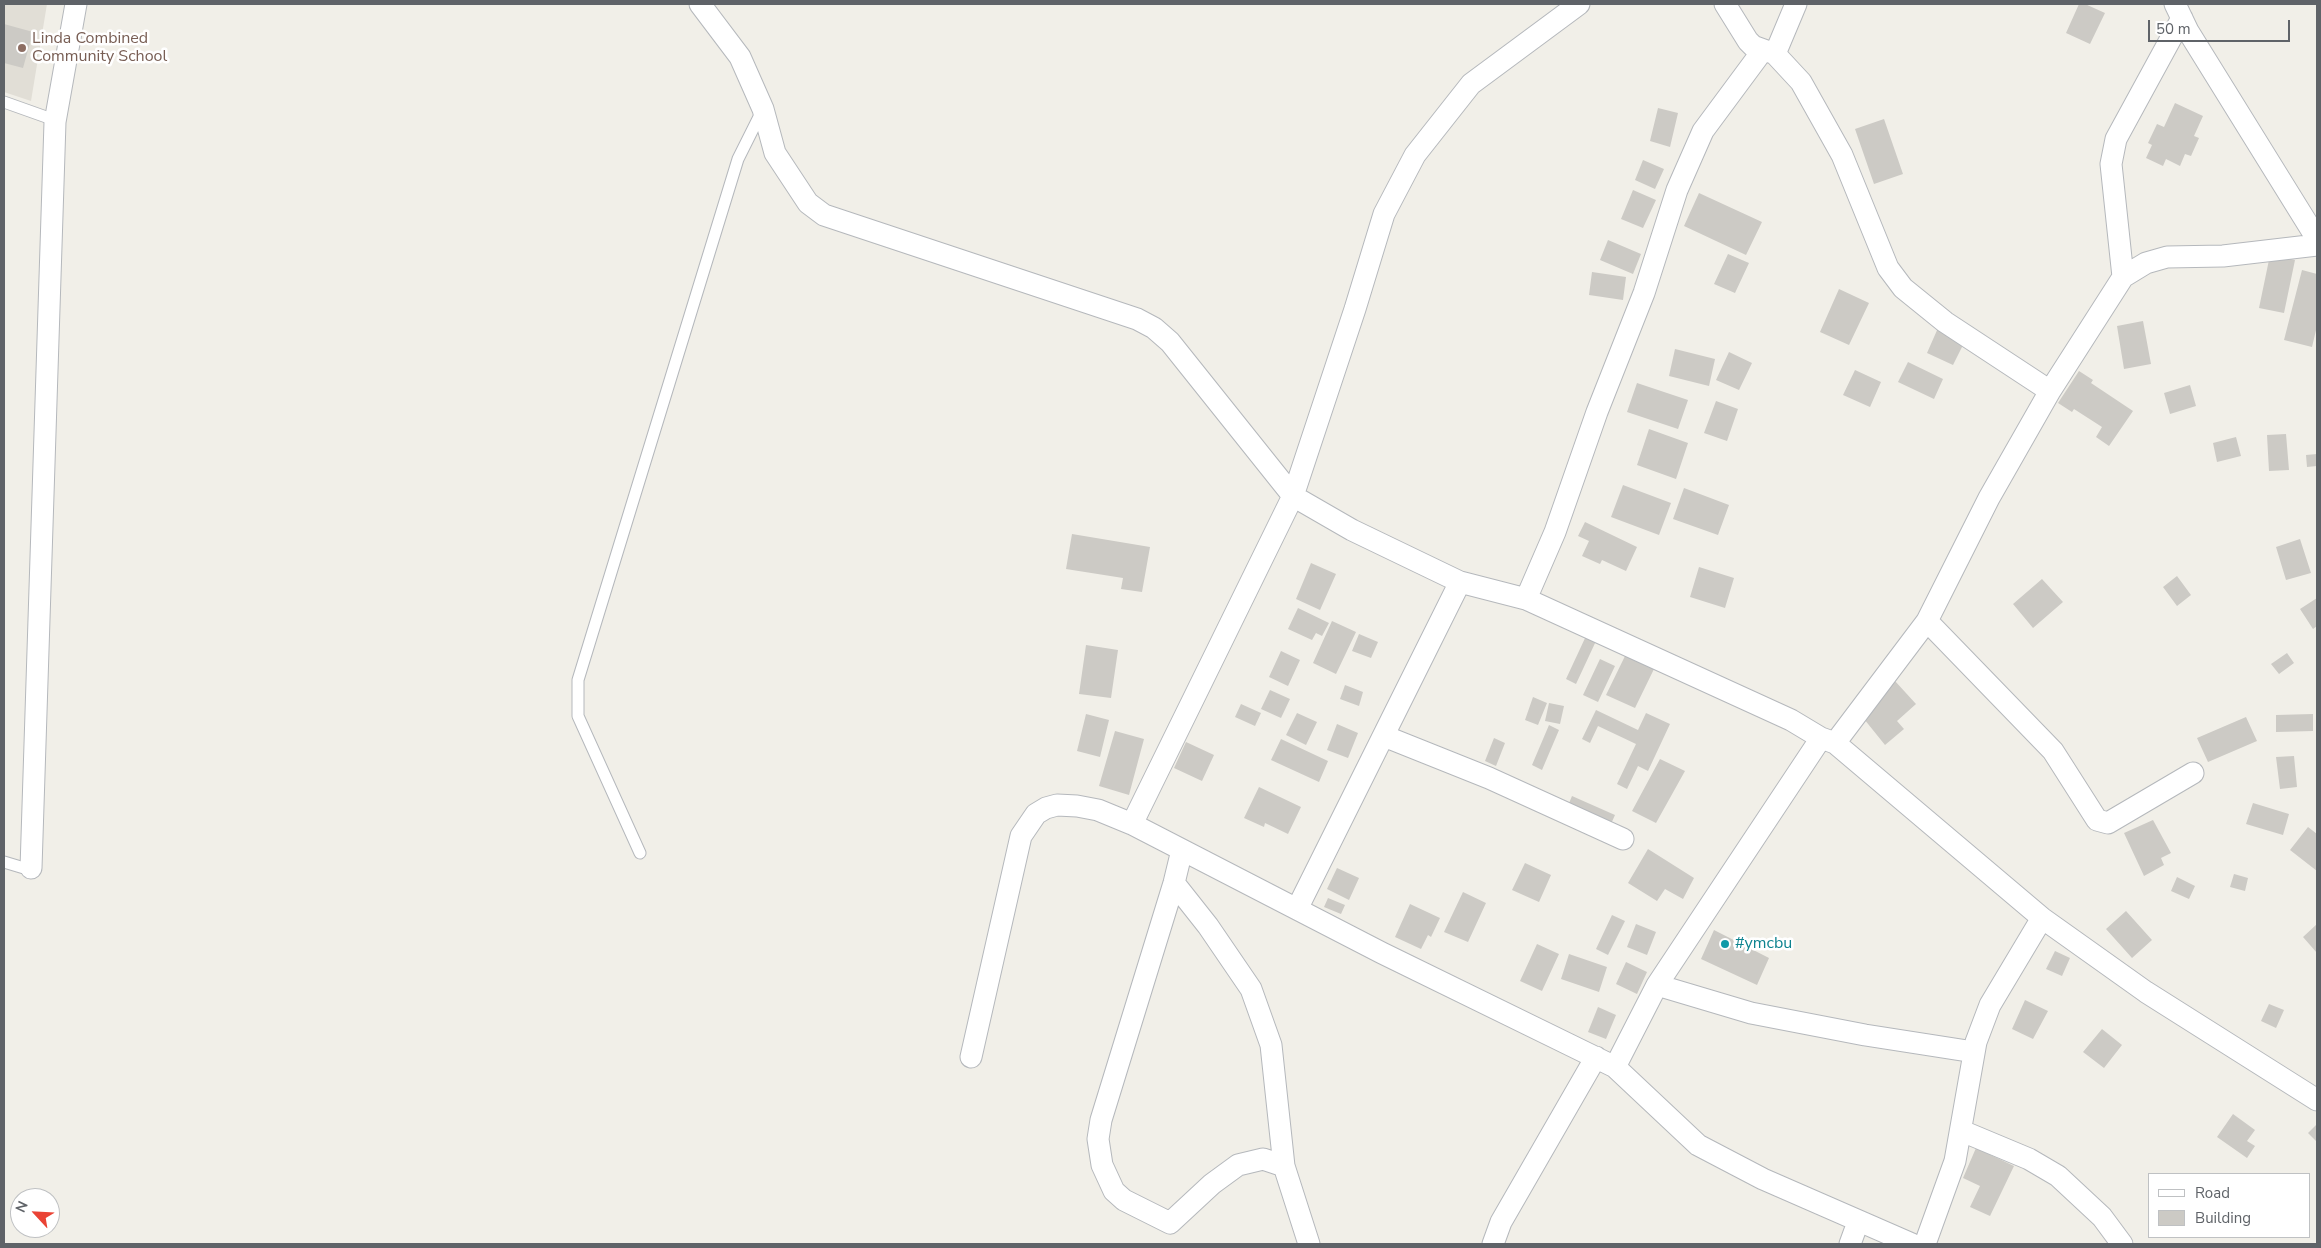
<!DOCTYPE html>
<html>
<head>
<meta charset="utf-8">
<style>
	body { margin:0 }
	#map { position:relative; width:2321px; height:1248px; overflow:hidden; background:#f1efe8; font-family:"Nunito Sans",sans-serif }
	canvas { display:block }
	.frame { position:absolute; inset:0; border:5px solid #5f6368; pointer-events:none }
	.legend { position:absolute; left:2148px; top:1173px; width:162px; height:65px; box-sizing:border-box; background:#fff; border:1px solid #bfc1c3; margin:0; padding:6px 9px; list-style:none; font-size:15px; color:#5f6368 }
	.legend li { display:flex; align-items:center; gap:10px; height:25px }
	.legend b { width:25px; border:1px solid #bfc1c3 }
	.north { position:absolute; left:10px; top:1188px; width:50px; height:50px; box-sizing:border-box; background:#fff; border:1px solid #bfc1c3; border-radius:50%; rotate:295deg; font-size:14px; font-weight:700; line-height:20px; text-align:center; color:#5f6368 }
	.north::after { content:''; display:block; margin:auto; width:18px; height:22px; background:#ea4335; clip-path:polygon(50% 0,100% 100%,50% 72%,0 100%) }
	.scale { position:absolute; left:2148px; top:20px; width:142px; height:22px; box-sizing:border-box; border:2px solid #5f6368; border-top:0; padding-left:6px; font-size:15px; line-height:18px; white-space:nowrap; color:#5f6368; -webkit-text-stroke:4px #fff; paint-order:stroke }
</style>
</head>
<body>
<div id="map">
<canvas width="2321" height="1248"></canvas>
<div class="frame"></div>
<ul class="legend">
<li><b style="height:6px;background:#fff"></b>Road</li>
<li><b style="height:14px;background:#cccac5"></b>Building</li>
</ul>
<div class="north">N</div>
<div class="scale">50 m</div>
</div>
<script>
const c = document.querySelector('canvas').getContext('2d');
c.lineJoin = 'round';
function fill(path, color) {
  c.fillStyle = color;
  c.fill(path, 'evenodd');
}
function poly(rows) {
  const path = new Path2D();
  for (const r of rows) {
    path.moveTo(r[0], r[1]);
    for (let i = 2; i < r.length; i += 2) path.lineTo(r[i], r[i + 1]);
  }
  return path;
}
function stroke(path, color, width, dash) {
  c.strokeStyle = color;
  c.lineWidth = width;
  c.lineCap = dash ? 'butt' : 'round';
  c.setLineDash(dash || []);
  c.stroke(path);
}
function write(font, color, halo, rows, align = 'center') {
  c.font = font + ' "Nunito Sans",sans-serif';
  c.lineWidth = 5;
  c.setLineDash([]);
  c.textBaseline = 'middle';
  c.strokeStyle = halo;
  c.fillStyle = color;
  for (const [text, x, y, turn = 0] of rows) {
    c.save();
    c.translate(x, y);
    c.rotate((+turn || 0) * Math.PI / 180);
    c.textAlign = isNaN(turn) ? turn : align;
    if (halo) c.strokeText(text, 0, 0);
    c.fillText(text, 0, 0);
    c.restore();
  }
}
fill(poly([
	[4,4,47,4,31,101,4,92]
]), '#e1ded6');
fill(poly([
	[2079,4,2085,4,2105,13,2090,44,2066,33],
	[4,24,33,32,23,68,4,63],
	[2175,103,2203,116,2194,136,2199,138,2191,156,2185,154,2180,166,2166,159,2163,166,2146,158,2152,145,2148,143,2157,124,2164,127],
	[1658,108,1678,113,1670,147,1650,141],
	[1884,119,1903,174,1874,184,1855,129],
	[1643,160,1664,169,1655,189,1635,180],
	[1633,190,1656,200,1643,228,1621,219],
	[1699,193,1762,222,1746,255,1684,226],
	[1608,240,1641,254,1633,274,1600,260],
	[1728,254,1749,263,1735,293,1714,284],
	[2270,255,2295,260,2284,313,2259,308],
	[2302,270,2317,274,2317,326,2312,347,2284,340],
	[1592,272,1626,277,1623,300,1589,295],
	[1839,289,1869,303,1849,345,1820,332],
	[2143,321,2151,364,2124,369,2117,326],
	[1938,328,1965,341,1953,365,1927,353],
	[1675,349,1715,359,1709,386,1669,376],
	[1729,352,1752,363,1739,390,1716,380],
	[1908,362,1943,379,1934,399,1898,382],
	[1855,370,1881,382,1870,407,1843,395],
	[2079,371,2093,380,2091,383,2133,411,2109,446,2096,437,2102,427,2074,409,2072,412,2058,403],
	[1637,383,1688,400,1678,429,1627,412],
	[2190,385,2196,406,2170,414,2164,393],
	[1716,401,1738,409,1727,441,1704,433],
	[1649,429,1688,443,1676,479,1637,465],
	[2286,434,2289,470,2269,471,2267,435],
	[2236,437,2241,456,2217,462,2213,443],
	[2317,454,2317,466,2307,467,2306,455],
	[1623,485,1671,503,1659,535,1611,517],
	[1684,488,1729,505,1718,535,1673,519],
	[1585,522,1637,547,1626,571,1602,560,1600,564,1582,556,1589,541,1578,536],
	[1072,534,1150,547,1142,592,1121,589,1123,578,1066,569],
	[2300,539,2311,573,2286,580,2276,547],
	[1311,563,1336,574,1320,610,1296,599],
	[1699,567,1734,578,1725,608,1690,597],
	[2177,576,2191,595,2177,606,2163,587],
	[2042,579,2063,602,2033,628,2013,604],
	[2317,598,2317,626,2313,629,2300,609],
	[1298,608,1329,623,1322,636,1316,633,1312,640,1288,629],
	[1332,621,1356,632,1336,674,1313,663],
	[1359,634,1378,642,1371,658,1352,651],
	[1586,636,1596,641,1576,684,1566,679],
	[1086,645,1118,650,1111,698,1079,694],
	[1281,651,1300,660,1288,686,1269,677],
	[2287,653,2294,663,2279,674,2271,664],
	[1625,656,1654,669,1635,708,1606,695],
	[1600,659,1615,666,1598,702,1583,695],
	[1895,681,1916,704,1897,721,1904,729,1885,745,1860,714],
	[1345,685,1363,692,1359,706,1340,699],
	[1270,690,1290,699,1281,718,1261,709],
	[1533,697,1547,703,1538,725,1525,720],
	[1549,703,1564,706,1560,724,1545,721],
	[1241,704,1261,713,1255,726,1235,717],
	[1596,710,1638,730,1646,713,1670,724,1648,771,1638,766,1627,789,1617,784,1636,744,1598,726,1590,743,1582,739],
	[1297,713,1317,722,1306,745,1286,735],
	[1086,714,1109,720,1100,757,1077,751],
	[2313,714,2313,731,2276,732,2276,715],
	[2246,717,2257,741,2208,762,2197,738],
	[1337,724,1358,733,1348,758,1327,750],
	[1549,725,1559,730,1542,770,1532,765],
	[1115,731,1144,739,1129,795,1099,786],
	[1494,738,1505,743,1496,766,1485,761],
	[1281,739,1328,761,1319,782,1271,760],
	[1186,742,1214,755,1202,781,1174,768],
	[2294,756,2297,787,2280,789,2276,757],
	[1660,759,1685,771,1656,823,1632,811],
	[1259,787,1301,807,1288,834,1265,823,1264,827,1244,818],
	[1572,796,1615,815,1610,826,1567,808],
	[2253,803,2289,814,2283,835,2246,824],
	[2153,820,2171,853,2161,858,2164,865,2144,876,2124,833],
	[2308,827,2317,834,2317,871,2290,850],
	[1648,849,1694,878,1683,899,1665,889,1657,901,1628,883],
	[1525,863,1551,875,1539,902,1512,890],
	[1337,868,1359,878,1349,900,1327,889],
	[2234,874,2248,878,2245,891,2230,887],
	[2177,877,2195,886,2189,899,2171,891],
	[1463,892,1486,903,1468,942,1444,932],
	[1328,898,1345,905,1341,914,1324,907],
	[1410,904,1440,918,1431,937,1428,935,1421,949,1395,937],
	[2126,911,2152,940,2132,958,2106,929],
	[1612,915,1625,921,1608,955,1596,949],
	[1636,924,1656,932,1647,955,1627,947],
	[2317,924,2317,953,2303,937],
	[1714,930,1769,958,1757,985,1701,959],
	[1537,944,1559,954,1542,991,1520,981],
	[2055,951,2070,958,2062,976,2046,969],
	[1569,954,1607,967,1599,992,1561,979],
	[1626,962,1647,972,1637,994,1616,984],
	[2025,1000,2048,1011,2033,1039,2012,1029],
	[2269,1004,2284,1010,2276,1028,2261,1021],
	[1598,1007,1616,1015,1606,1039,1588,1032],
	[2102,1029,2122,1045,2104,1068,2083,1052],
	[2233,1114,2255,1130,2247,1141,2255,1146,2247,1158,2217,1137],
	[2317,1124,2317,1139,2316,1141,2308,1133],
	[1976,1148,2014,1166,1990,1216,1970,1207,1980,1186,1963,1178]
]), '#cccac5');
const service = poly([
	[4,102,49,118,55,122],
	[640,853,578,716,578,680,738,159,762,111],
	[4,862,24,868,31,868]
]);
const minor = poly([
	[700,4,740,57,763,109,775,153,808,203,824,215,1137,319,1154,328,1170,342,1293,496,1352,530,1460,582,1526,599,1791,720,1821,738,1835,743,2042,918,2146,992,2317,1100],
	[1725,4,1748,41,1753,46,1775,54,1801,82,1842,155,1888,268,1903,288,1945,322,2050,391,1989,498,1927,621,1835,743],
	[2175,4,2188,31,2317,239],
	[1775,54,1796,4],
	[2123,277,2111,164,2116,139,2182,18],
	[2050,391,2123,277,2146,263,2167,257,2223,256,2317,245],
	[1526,599,1555,532,1597,412,1644,293,1677,190,1703,131,1763,50],
	[1927,621,2053,751,2097,820,2108,823,2193,773],
	[1384,736,1489,778,1623,839],
	[1132,824,1293,496,1355,309,1384,214,1415,155,1471,84,1579,4],
	[1182,850,1174,883,1101,1120,1098,1139,1102,1165,1114,1191,1124,1200,1170,1223,1212,1184,1238,1165,1263,1159,1284,1166],
	[31,868,55,122,76,4],
	[1174,883,1208,926,1251,989,1271,1045,1284,1166,1309,1244],
	[1297,909,1460,582],
	[1657,985,1751,1013,1865,1035,1974,1052],
	[971,1057,1021,836,1036,814,1046,808,1057,805,1077,806,1098,810,1132,824,1382,953,1615,1067,1698,1145,1763,1179,1912,1244],
	[1615,1067,1657,985,1821,738],
	[1962,1131,2029,1159,2058,1176,2102,1217,2122,1244],
	[1493,1244,1501,1222,1596,1057],
	[1850,1244,1858,1222],
	[1925,1244,1955,1161,1976,1042,1990,1005,2042,918]
]);
stroke(service, '#b5b8bc', 13);
stroke(minor, '#b5b8bc', 23);
stroke(service, '#fff', 11);
stroke(minor, '#fff', 21);
for (const [x, y, r, color] of [
	[22,48,5,"#8d6e63"],
	[1725,944,5,"#0f9aa8"]
]) {
  const dot = new Path2D();
  dot.arc(x, y, r, 0, 2 * Math.PI);
  c.fillStyle = color;
  c.fill(dot);
  stroke(dot, '#fff', 2);
}
write('16px', '#785e54', '#fff', [
	["Linda Combined",32,39],
	["Community School",32,57]
], 'left');
write('16px', '#0d838f', '#fff', [
	["#ymcbu",1735,944]
], 'left');
</script>
</body>
</html>
